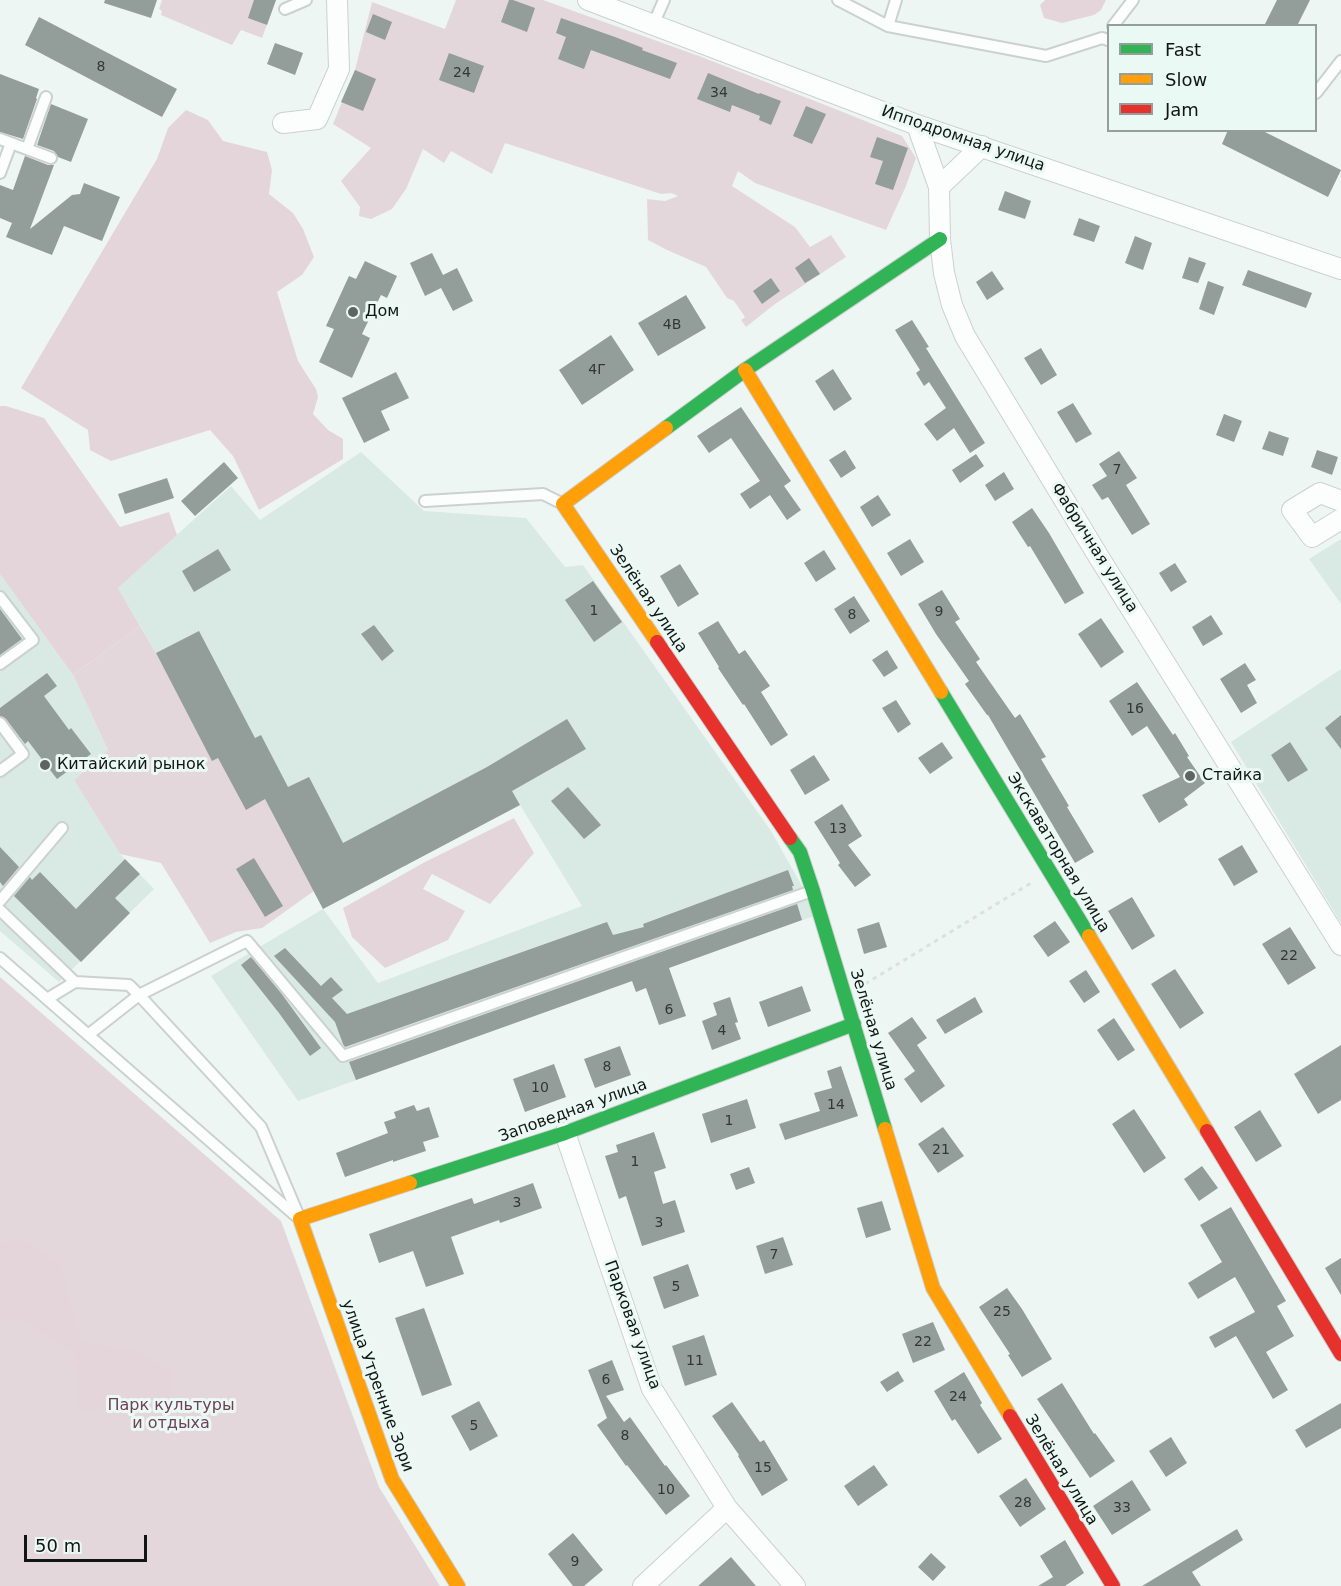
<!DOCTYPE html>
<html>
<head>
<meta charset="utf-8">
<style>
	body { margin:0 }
	#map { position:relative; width:1341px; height:1586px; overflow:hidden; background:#eef6f3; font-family:"DejaVu Sans",sans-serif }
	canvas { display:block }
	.legend { position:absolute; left:1107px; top:24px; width:210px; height:108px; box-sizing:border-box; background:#ebf9f4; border:2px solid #949e9a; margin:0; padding:8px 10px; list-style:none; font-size:18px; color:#111614 }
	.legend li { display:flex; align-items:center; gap:12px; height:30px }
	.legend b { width:30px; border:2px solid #949e9a }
	.scale { position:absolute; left:24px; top:1535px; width:123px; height:27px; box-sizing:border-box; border:3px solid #111614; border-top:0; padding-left:8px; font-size:18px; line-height:21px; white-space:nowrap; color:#111614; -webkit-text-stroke:4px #ebf9f4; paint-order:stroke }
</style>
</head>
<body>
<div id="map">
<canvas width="1341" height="1586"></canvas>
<ul class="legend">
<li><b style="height:8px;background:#30b455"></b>Fast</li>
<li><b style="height:8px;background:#ff9f0a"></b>Slow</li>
<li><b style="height:8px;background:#e5322d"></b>Jam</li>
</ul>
<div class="scale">50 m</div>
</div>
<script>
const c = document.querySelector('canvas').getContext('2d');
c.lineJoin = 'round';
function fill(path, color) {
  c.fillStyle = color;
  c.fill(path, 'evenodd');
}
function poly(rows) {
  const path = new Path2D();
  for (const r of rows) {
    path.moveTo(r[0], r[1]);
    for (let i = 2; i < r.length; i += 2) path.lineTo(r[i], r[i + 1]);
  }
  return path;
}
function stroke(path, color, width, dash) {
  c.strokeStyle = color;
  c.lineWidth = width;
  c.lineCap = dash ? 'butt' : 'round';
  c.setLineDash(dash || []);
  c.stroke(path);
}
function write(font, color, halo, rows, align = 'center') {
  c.font = font + ' "DejaVu Sans",sans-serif';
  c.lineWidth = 6;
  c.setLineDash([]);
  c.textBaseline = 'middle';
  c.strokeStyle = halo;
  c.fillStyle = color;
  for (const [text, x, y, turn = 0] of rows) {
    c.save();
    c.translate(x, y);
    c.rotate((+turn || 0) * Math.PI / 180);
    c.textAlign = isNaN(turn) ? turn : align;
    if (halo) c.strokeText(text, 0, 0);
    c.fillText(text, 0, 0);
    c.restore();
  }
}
fill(poly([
	[361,452,424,511,526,518,565,567,583,565,771,831,806,893,814,916,298,1101,211,976,323,909,265,800,246,810,218,758,212,761,156,653,118,588,231,486,260,520],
	[520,805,582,906,378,983,323,909],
	[1341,539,1341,604,1309,559],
	[0,574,73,675,108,750,74,780,120,854,154,889,59,982,0,931],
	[1341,669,1341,923,1231,742]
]), '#d9e9e3');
fill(poly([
	[162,0,276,0,262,38,241,30,232,45,161,15,162,11,159,9],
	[456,0,543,0,699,56,838,110,902,136,916,158,906,186,886,230,755,183,738,171,732,186,795,227,810,247,831,235,846,257,775,304,746,327,741,320,745,317,734,301,727,298,706,267,667,250,648,240,647,199,665,201,678,196,671,193,661,194,505,143,492,174,451,151,444,163,423,149,406,189,392,209,371,219,359,216,360,207,341,181,371,148,333,124,355,70,372,2,445,29],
	[140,626,156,653,212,760,218,758,246,809,265,799,314,891,262,928,236,932,210,943,161,863,120,854,74,780,108,750,73,675],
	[0,977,281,1221,379,1487,440,1586,0,1586]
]), '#e4d7db');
fill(poly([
	[1045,0,1106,0,1101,10,1094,15,1062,23,1044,18,1040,5],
	[186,110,208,120,223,141,267,152,272,170,269,194,293,213,303,229,314,257,302,275,277,292,298,361,316,389,318,397,313,414,328,430,343,439,343,459,259,510,233,456,210,430,111,461,90,450,88,430,21,388,157,159,168,128],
	[0,406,6,406,44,418,120,527,169,512,177,535,118,588,140,626,73,675,0,574],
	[514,818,534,853,490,904,432,874,423,889,465,911,448,940,385,968,352,937,343,908,425,862],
	[24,1239,61,1265,82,1341,141,1352,171,1372,170,1404,79,1411,74,1354,19,1318,0,1321,0,1243]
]), '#e4d5db');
fill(poly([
	[105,0,157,0,151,18,104,3],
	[254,0,276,0,267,25,248,18],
	[509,0,513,0,535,8,527,32,501,22],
	[1277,0,1310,0,1297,26,1264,26],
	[373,14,392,22,385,40,366,32],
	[39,17,177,89,162,117,25,45],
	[561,18,615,37,643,48,642,50,677,63,670,79,591,50,584,69,558,59,566,37,556,33],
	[275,43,303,53,295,75,267,64],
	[449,53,484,66,474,93,439,80],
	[355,70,376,79,363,111,341,102],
	[708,73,759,94,760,93,781,101,771,125,759,120,760,116,732,105,730,112,697,99],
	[0,74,39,89,36,98,37,99,23,139,0,132],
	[51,104,88,119,71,162,58,157,54,151,37,145],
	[806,106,826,114,812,144,793,136],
	[1228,130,1261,130,1341,170,1328,197,1222,144],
	[877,137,908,148,893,190,875,184,883,161,870,157],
	[25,156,48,165,54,165,30,229,72,195,80,194,84,183,120,197,102,241,64,226,52,255,6,237,12,223,0,218,0,185,13,190],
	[1005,191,1031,201,1025,219,998,210],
	[1079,218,1100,226,1094,242,1073,235],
	[1135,236,1152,243,1143,270,1125,263],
	[432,253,443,275,457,268,473,301,453,311,441,288,425,296,410,263],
	[1189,257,1206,263,1198,283,1182,278],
	[809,258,820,274,805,283,795,268],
	[365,261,397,276,387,298,381,295,362,334,370,338,352,378,319,362,334,329,326,326,349,276,356,279],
	[1248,270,1312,293,1306,308,1242,285],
	[992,271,1004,289,987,300,976,282],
	[771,278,780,291,762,304,753,291],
	[1208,281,1224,287,1214,315,1199,309],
	[686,295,706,328,658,356,638,323],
	[912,320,929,347,926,348,985,443,970,453,954,428,937,441,924,424,946,408,929,382,924,386,916,373,920,370,895,330],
	[611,335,634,370,582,405,559,370],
	[1041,348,1057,375,1041,385,1024,358],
	[833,369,852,399,834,411,815,381],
	[396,372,409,398,381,411,390,430,364,443,342,398],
	[1073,403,1092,434,1076,443,1057,412],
	[741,407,791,481,784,486,801,510,787,520,770,495,750,509,740,494,760,481,731,438,709,453,697,436],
	[1224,414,1242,421,1234,442,1216,435],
	[1269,431,1289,438,1283,456,1262,449],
	[845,450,856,468,841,478,829,460],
	[1317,450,1338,457,1332,475,1311,467],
	[1119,451,1137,478,1126,485,1150,524,1132,535,1108,497,1102,500,1092,485,1107,476,1099,464],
	[976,454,984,466,960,483,952,470],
	[224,462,238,478,195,516,181,501],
	[1004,472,1014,489,995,501,985,485],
	[167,478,174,498,125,514,118,494],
	[878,495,891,515,872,527,860,507],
	[1032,508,1049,533,1084,593,1065,604,1030,546,1028,547,1012,522],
	[910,539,924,562,901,576,887,553],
	[218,549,231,570,194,592,182,571],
	[824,550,836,569,816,582,804,563],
	[1175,563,1187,582,1171,592,1159,573],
	[680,564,699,594,678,607,660,576],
	[593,581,622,622,594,642,565,600],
	[942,590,960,619,955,622,980,659,976,662,1015,718,1020,714,1046,757,1041,759,1069,806,1067,807,1094,852,1075,863,988,715,987,715,965,684,969,681,936,634,918,604],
	[854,596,870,621,850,634,834,609],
	[0,609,22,639,0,655],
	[1211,615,1223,634,1203,646,1192,627],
	[1101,618,1124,652,1101,668,1078,634],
	[718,621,739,654,745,650,770,686,761,692,788,735,771,746,744,704,743,705,718,668,719,667,698,633],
	[374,625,394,651,382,661,361,634],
	[199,631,255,738,261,735,288,787,309,777,343,843,487,767,567,719,586,749,512,791,520,805,323,909,265,799,246,810,218,758,212,761,156,653],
	[887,650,898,668,884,677,872,660],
	[1245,663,1256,680,1247,685,1257,703,1241,713,1220,679],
	[47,673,57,686,44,696,69,730,71,728,91,754,57,779,28,741,25,744,6,719,0,716,0,708],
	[1137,682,1173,735,1175,733,1189,756,1187,757,1205,783,1184,799,1188,805,1159,823,1142,795,1180,777,1147,726,1132,736,1109,701],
	[896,700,911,724,898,733,882,708],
	[1341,715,1341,749,1325,728],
	[942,742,953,758,930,774,918,758],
	[1290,742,1308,770,1288,782,1271,755],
	[814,755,830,780,805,795,790,770],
	[568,787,601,825,584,839,551,801],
	[842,804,862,836,848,845,871,875,855,887,838,865,840,863,814,822],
	[1242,845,1258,872,1234,886,1218,859],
	[0,847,19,867,3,886,0,882],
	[254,858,283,906,265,917,236,869],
	[125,859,140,874,115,898,130,913,81,962,14,896,30,877,32,880,40,872,76,909],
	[788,870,794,886,792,886,793,890,345,1047,343,1044,335,1022,274,956,285,948,321,986,331,977,343,990,332,998,347,1014,607,922,613,935,644,927,643,924],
	[1132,897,1155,936,1132,950,1108,911],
	[797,904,802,920,669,968,686,1016,659,1025,646,988,636,992,632,981,356,1080,349,1062],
	[1055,921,1070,942,1048,957,1033,936],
	[879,922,887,947,864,954,857,929],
	[1290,927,1316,968,1288,985,1262,944],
	[251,957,281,993,321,1048,310,1056,279,1013,241,965],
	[1175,969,1204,1013,1180,1029,1151,984],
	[1086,970,1100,992,1084,1003,1069,981],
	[802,986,811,1011,768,1027,759,1002],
	[730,997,738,1022,735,1023,741,1039,712,1050,702,1021,717,1015,713,1003],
	[975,997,983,1012,945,1034,936,1020],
	[912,1017,927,1038,917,1045,945,1086,921,1103,904,1079,915,1071,888,1033],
	[1114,1018,1135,1050,1118,1061,1097,1030],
	[1341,1045,1341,1100,1318,1114,1294,1074],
	[620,1046,631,1075,595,1088,584,1059],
	[554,1064,566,1097,525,1112,513,1079],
	[841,1066,858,1116,785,1140,779,1124,820,1111,814,1093,832,1088,827,1071],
	[747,1099,756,1128,711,1143,702,1114],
	[414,1105,417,1111,429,1107,439,1137,423,1142,426,1151,393,1162,393,1160,345,1177,336,1153,388,1133,384,1122,396,1118,394,1112],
	[1134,1109,1166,1158,1144,1173,1112,1124],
	[1260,1110,1282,1146,1256,1162,1234,1127],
	[943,1127,964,1156,938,1173,918,1144],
	[654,1132,666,1168,654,1172,663,1204,675,1200,685,1232,642,1246,626,1196,619,1199,605,1156,618,1152,616,1145],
	[1202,1166,1218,1188,1199,1201,1184,1179],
	[749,1167,755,1183,736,1190,730,1174],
	[533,1183,542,1208,500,1223,499,1220,451,1237,464,1274,426,1287,413,1251,379,1263,369,1234,472,1198,474,1204],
	[882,1201,891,1230,866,1238,857,1208],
	[1231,1207,1286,1301,1277,1306,1294,1336,1266,1352,1288,1390,1273,1399,1236,1336,1215,1348,1209,1337,1255,1312,1235,1277,1198,1299,1188,1283,1222,1262,1200,1225],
	[783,1237,793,1265,765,1274,756,1246],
	[1341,1258,1341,1295,1325,1268],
	[688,1264,699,1296,664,1309,653,1277],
	[1007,1288,1022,1309,1052,1359,1022,1377,1008,1355,1010,1354,979,1307],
	[424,1308,452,1385,422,1396,395,1318],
	[933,1322,945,1350,913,1363,902,1334],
	[704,1335,717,1375,685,1386,672,1346],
	[612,1360,624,1390,606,1396,624,1422,630,1417,665,1466,666,1465,690,1496,666,1515,627,1465,626,1466,597,1425,607,1418,588,1370],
	[898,1371,904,1381,887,1392,880,1382],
	[964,1372,982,1403,980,1405,1002,1439,978,1454,955,1419,952,1421,934,1391],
	[1062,1383,1094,1434,1095,1433,1115,1461,1090,1478,1037,1399],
	[479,1401,498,1436,470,1451,451,1416],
	[732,1402,760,1442,764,1440,788,1480,762,1496,738,1456,739,1455,712,1416],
	[1341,1403,1341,1428,1306,1448,1295,1430],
	[1171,1437,1187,1463,1166,1477,1149,1451],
	[874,1465,888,1485,858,1506,844,1486],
	[1026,1478,1046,1509,1020,1527,999,1496],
	[1132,1480,1151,1510,1112,1535,1093,1506],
	[1237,1529,1243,1540,1192,1572,1201,1586,1142,1586],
	[573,1533,603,1570,584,1586,573,1586,548,1554],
	[1065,1540,1084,1573,1065,1586,1038,1586,1053,1577,1040,1556],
	[931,1553,946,1567,933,1581,918,1567],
	[731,1557,756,1586,698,1586]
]), '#939d99');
const lane = poly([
	[838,0,888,26,1046,56,1102,38,1108,40],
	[285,9,306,0],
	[653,25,664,0],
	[888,26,896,0],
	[1113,26,1133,0],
	[1316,93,1341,61],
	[0,139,51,158],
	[27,149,46,97],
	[0,173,11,143],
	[425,501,543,494,563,504],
	[0,597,33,640,0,664],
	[0,723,23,754,0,771],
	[0,901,62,828],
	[0,910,75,982,129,985,139,995,261,1127,300,1219],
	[0,958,296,1216],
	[47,999,75,982],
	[88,1035,139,995,247,941,343,1056,812,891]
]);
const street = poly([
	[588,0,917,125,1341,269],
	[283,123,317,119,339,69,337,0],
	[917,125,939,187,940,239,944,273,952,305,965,336,1100,559,1341,945],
	[939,187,982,146],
	[1341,501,1320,493,1292,510,1312,537,1341,519],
	[565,1133,652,1389,727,1508,795,1586],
	[643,1586,727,1508]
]);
const fast = poly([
	[666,428,745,370,940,239],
	[941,692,1089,936],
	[790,838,800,852,813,891,885,1129],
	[410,1183,565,1133,854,1024]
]);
const slow = poly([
	[745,370,941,692],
	[657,642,563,504,666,428],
	[1089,936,1207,1131],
	[885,1129,933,1288,1010,1416],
	[410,1183,300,1219,392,1479,458,1586]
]);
const jam = poly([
	[657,642,790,838],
	[1207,1131,1341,1354],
	[1010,1416,1113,1586]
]);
stroke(lane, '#cbd1cf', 14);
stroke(street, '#cbd1cf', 22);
stroke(fast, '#cbd1cf', 16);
stroke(slow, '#cbd1cf', 16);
stroke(jam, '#cbd1cf', 16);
stroke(poly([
	[865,984,1031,883]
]), '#dee0df', 3, [4.5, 4.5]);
stroke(lane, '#fcfefd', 10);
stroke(street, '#fcfefd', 20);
stroke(fast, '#30b455', 14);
stroke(slow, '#ff9f0a', 14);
stroke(jam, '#e5322d', 14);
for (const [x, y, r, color] of [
	[353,312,6,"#5e6462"],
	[45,765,6,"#5e6462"],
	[1190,776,6,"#5e6462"]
]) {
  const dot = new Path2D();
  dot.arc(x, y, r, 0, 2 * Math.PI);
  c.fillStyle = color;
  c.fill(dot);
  stroke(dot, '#ebf9f4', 2);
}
write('14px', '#323835', null, [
	["8",101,67],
	["24",462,73],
	["34",719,93],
	["4В",672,325],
	["4Г",597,370],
	["7",1117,470],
	["1",594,611],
	["9",939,612],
	["8",852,615],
	["16",1135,709],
	["13",838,829],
	["22",1289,956],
	["6",669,1010],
	["4",722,1031],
	["8",607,1067],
	["10",540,1088],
	["14",836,1105],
	["1",729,1121],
	["21",941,1150],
	["1",635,1162],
	["3",517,1203],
	["3",659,1223],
	["7",774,1255],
	["5",676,1287],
	["25",1002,1312],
	["22",923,1342],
	["11",695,1361],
	["6",606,1380],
	["24",958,1397],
	["5",474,1426],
	["8",625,1436],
	["15",763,1468],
	["10",666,1490],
	["28",1023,1503],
	["33",1122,1508],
	["9",575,1562]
]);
write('16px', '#111614', '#ebf9f4', [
	["Ипподромная улица",963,139,19],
	["Фабричная улица",1094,548,58],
	["Зелёная улица",648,599,56],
	["Экскаваторная улица",1058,853,59],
	["Зелёная улица",873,1030,73],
	["Заповедная улица",573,1111,-20],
	["Парковая улица",632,1325,70],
	["улица Утренние Зори",377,1386,70],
	["Зелёная улица",1061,1470,59]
]);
write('16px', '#111614', '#ebf9f4', [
	["Дом",365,312],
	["Китайский рынок",57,765],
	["Стайка",1202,776]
], 'left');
write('16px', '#714155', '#ebf9f4', [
	["Парк культуры",171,1406],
	["и отдыха",171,1424]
]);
</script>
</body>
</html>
